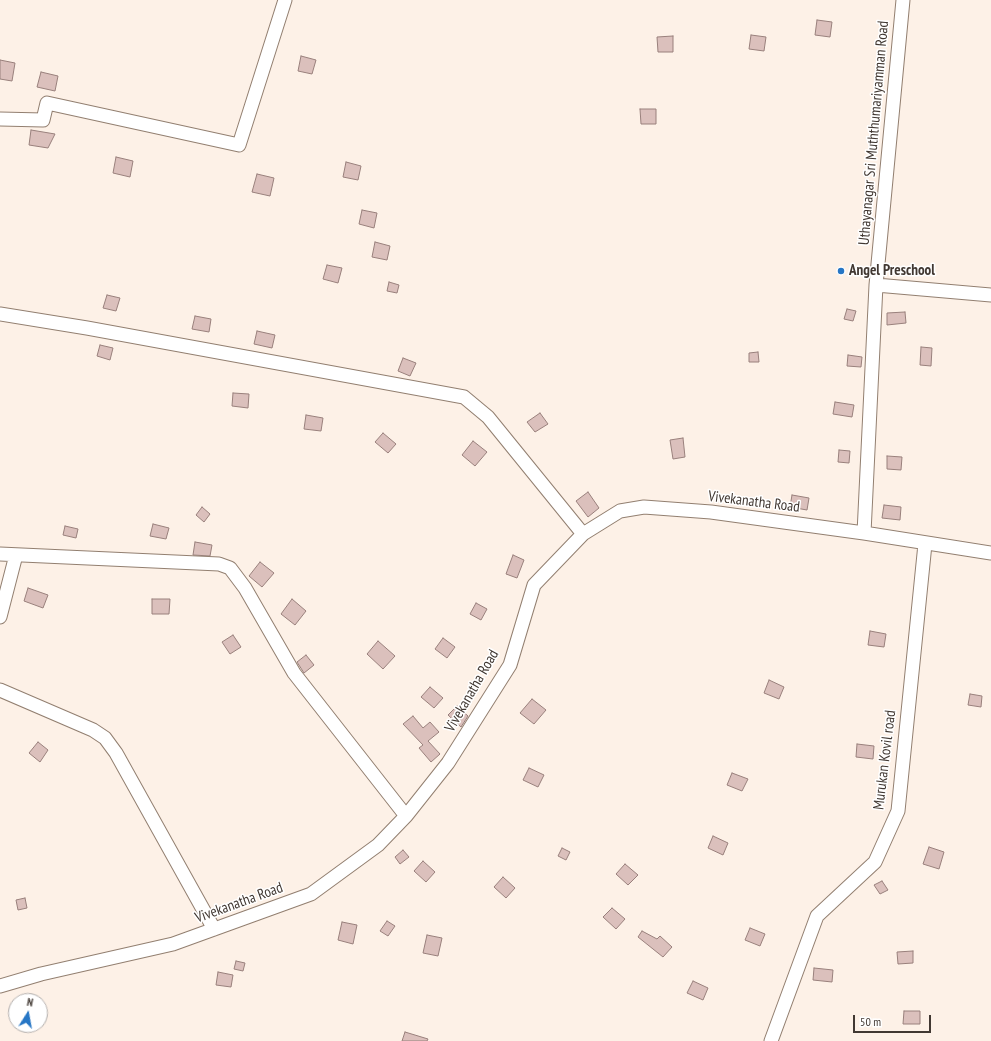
<!DOCTYPE html>
<html>
<head>
<meta charset="utf-8">
<style>
	body { margin:0 }
	#map { position:relative; width:991px; height:1041px; overflow:hidden; background:#fdf1e7; font-family:"PT Sans Narrow",sans-serif }
	canvas { display:block }
	.north { position:absolute; left:8px; top:993px; width:40px; height:40px; box-sizing:border-box; background:#fff; border:1px solid #b3afad; border-radius:50%; rotate:11deg; font-size:11px; font-weight:700; line-height:16px; text-align:center; color:#413832 }
	.north::after { content:''; display:block; margin:auto; width:14px; height:18px; background:#2676c5; clip-path:polygon(50% 0,100% 100%,50% 72%,0 100%) }
	.scale { position:absolute; left:853px; top:1015px; width:78px; height:18px; box-sizing:border-box; border:2px solid #413832; border-top:0; padding-left:5px; font-size:12px; line-height:14px; white-space:nowrap; color:#413832; -webkit-text-stroke:3px #fff; paint-order:stroke }
</style>
</head>
<body>
<div id="map">
<canvas width="991" height="1041"></canvas>
<div class="north">N</div>
<div class="scale">50 m</div>
</div>
<script>
const c = document.querySelector('canvas').getContext('2d');
c.lineJoin = 'round';
function fill(path, color) {
  c.fillStyle = color;
  c.fill(path, 'evenodd');
}
function poly(rows) {
  const path = new Path2D();
  for (const r of rows) {
    path.moveTo(r[0], r[1]);
    for (let i = 2; i < r.length; i += 2) path.lineTo(r[i], r[i + 1]);
  }
  return path;
}
function stroke(path, color, width, dash) {
  c.strokeStyle = color;
  c.lineWidth = width;
  c.lineCap = dash ? 'butt' : 'round';
  c.setLineDash(dash || []);
  c.stroke(path);
}
function write(font, color, halo, rows, align = 'center') {
  c.font = font + ' "PT Sans Narrow",sans-serif';
  c.lineWidth = 3;
  c.setLineDash([]);
  c.textBaseline = 'middle';
  c.strokeStyle = halo;
  c.fillStyle = color;
  for (const [text, x, y, turn = 0] of rows) {
    c.save();
    c.translate(x, y);
    c.rotate((+turn || 0) * Math.PI / 180);
    c.textAlign = isNaN(turn) ? turn : align;
    if (halo) c.strokeText(text, 0, 0);
    c.fillText(text, 0, 0);
    c.restore();
  }
}
const building = poly([
	[817,20,832,22,830,37,815,35,817,20],
	[751,35,766,37,764,51,749,49,751,35],
	[673,36,673,52,658,52,657,37,673,36],
	[301,56,316,60,312,74,298,71,301,56],
	[0,60,15,63,12,81,0,79,0,60],
	[41,72,58,76,55,91,37,87,41,72],
	[640,109,656,109,656,124,641,124,640,109],
	[31,130,55,134,48,148,29,145,31,130],
	[116,157,133,161,130,177,113,173,116,157],
	[346,162,361,166,358,180,343,177,346,162],
	[257,174,274,178,270,196,252,192,257,174],
	[362,210,377,213,374,228,359,224,362,210],
	[375,242,390,246,387,260,372,257,375,242],
	[327,265,342,268,338,283,323,279,327,265],
	[389,282,399,285,397,293,387,291,389,282],
	[107,295,120,298,116,311,103,308,107,295],
	[847,309,856,311,853,321,844,319,847,309],
	[905,312,906,323,887,325,887,313,905,312],
	[195,316,211,319,209,332,192,329,195,316],
	[257,331,275,335,272,348,254,344,257,331],
	[100,345,113,348,110,360,97,356,100,345],
	[921,347,932,348,931,366,920,365,921,347],
	[758,352,759,362,749,362,749,353,758,352],
	[848,355,862,357,861,367,847,366,848,355],
	[403,358,416,363,410,376,398,371,403,358],
	[233,393,249,394,248,408,232,406,233,393],
	[835,402,854,405,852,417,833,414,835,402],
	[540,413,548,424,535,432,527,422,540,413],
	[306,415,323,418,321,431,304,429,306,415],
	[383,433,396,444,388,453,375,442,383,433],
	[683,438,685,457,673,459,670,440,683,438],
	[473,441,487,452,475,466,462,455,473,441],
	[839,450,850,451,849,463,838,462,839,450],
	[887,456,902,457,901,470,887,469,887,456],
	[588,492,599,508,588,517,576,501,588,492],
	[792,495,809,498,807,510,790,507,792,495],
	[884,505,901,507,900,520,882,518,884,505],
	[202,507,210,514,204,522,196,515,202,507],
	[153,524,169,528,166,539,150,536,153,524],
	[65,526,78,529,76,538,63,535,65,526],
	[195,542,212,545,210,556,193,555,195,542],
	[513,555,524,560,517,578,506,574,513,555],
	[260,562,274,573,262,587,249,576,260,562],
	[28,588,48,595,43,608,24,601,28,588],
	[152,599,170,599,169,614,152,614,152,599],
	[292,599,306,611,295,625,281,614,292,599],
	[476,603,487,609,481,620,470,614,476,603],
	[870,631,886,634,884,647,868,645,870,631],
	[233,635,241,647,230,654,222,642,233,635],
	[443,638,455,647,447,658,435,649,443,638],
	[378,641,395,656,383,669,367,654,378,641],
	[306,655,314,665,304,673,297,662,306,655],
	[769,680,784,687,779,699,764,693,769,680],
	[430,687,443,698,434,708,421,697,430,687],
	[970,694,982,696,981,707,968,705,970,694],
	[532,699,546,710,534,724,520,713,532,699],
	[457,706,468,716,461,727,448,715,457,706],
	[413,716,423,728,430,722,439,732,428,741,440,754,431,762,419,748,423,745,403,724,413,716],
	[38,742,48,750,40,762,29,753,38,742],
	[857,744,874,746,873,759,856,757,857,744],
	[529,768,544,775,538,787,523,780,529,768],
	[732,773,748,779,742,791,727,785,732,773],
	[713,836,728,843,723,855,708,848,713,836],
	[929,847,944,852,939,869,923,864,929,847],
	[562,848,570,852,566,860,558,856,562,848],
	[403,850,409,857,400,864,395,857,403,850],
	[423,861,435,872,426,882,414,871,423,861],
	[625,864,638,875,628,885,616,874,625,864],
	[503,877,515,888,506,898,494,887,503,877],
	[882,881,888,890,880,894,874,885,882,881],
	[25,898,27,908,18,910,16,900,25,898],
	[612,908,625,919,616,929,603,917,612,908],
	[387,921,395,926,388,936,380,931,387,921],
	[342,922,357,925,353,944,338,940,342,922],
	[750,928,765,934,760,946,745,940,750,928],
	[642,931,657,939,660,936,672,947,663,957,638,937,642,931],
	[427,935,442,938,438,956,423,953,427,935],
	[913,951,913,963,898,964,897,952,913,951],
	[236,961,245,963,243,971,234,969,236,961],
	[814,968,833,970,832,982,813,980,814,968],
	[218,972,233,975,231,987,216,985,218,972],
	[693,981,708,988,703,1000,687,993,693,981],
	[904,1011,920,1011,920,1024,903,1024,904,1011],
	[405,1032,428,1039,427,1041,402,1041,405,1032]
]);
fill(building, '#dbc0bc');
stroke(building, '#99807c', 1);
const minor = poly([
	[0,119,43,120,47,103,239,145,285,0],
	[876,285,991,295],
	[0,314,87,328,464,397,488,417,583,534],
	[864,533,876,285,903,0],
	[0,554,219,564,230,568,245,588,294,673,406,816],
	[0,617,16,555],
	[0,690,93,730,105,738,116,753,214,929],
	[0,986,41,974,173,944,311,894,378,845,406,816,448,763,510,665,534,585,583,534,620,511,644,507,711,512,864,533,991,553],
	[771,1041,817,916,875,862,898,811,925,544]
]);
stroke(minor, '#927f70', 15);
stroke(minor, '#fff', 13);
for (const [x, y, r, color] of [
	[841,271,4,"#2676c5"]
]) {
  const dot = new Path2D();
  dot.arc(x, y, r, 0, 2 * Math.PI);
  c.fillStyle = color;
  c.fill(dot);
  stroke(dot, '#fff', 1.5);
}
write('15px', '#413832', '#fff', [
	["Uthayanagar Sri Muththumariyamman Road",874,133,-85],
	["Vivekanatha Road",754,502,7],
	["Vivekanatha Road",472,691,-60],
	["Murukan Kovil road",885,760,-83],
	["Vivekanatha Road",239,903,-20]
]);
write('bold 15px', '#413832', '#fff', [
	["Angel Preschool",849,271]
], 'left');
</script>
</body>
</html>
